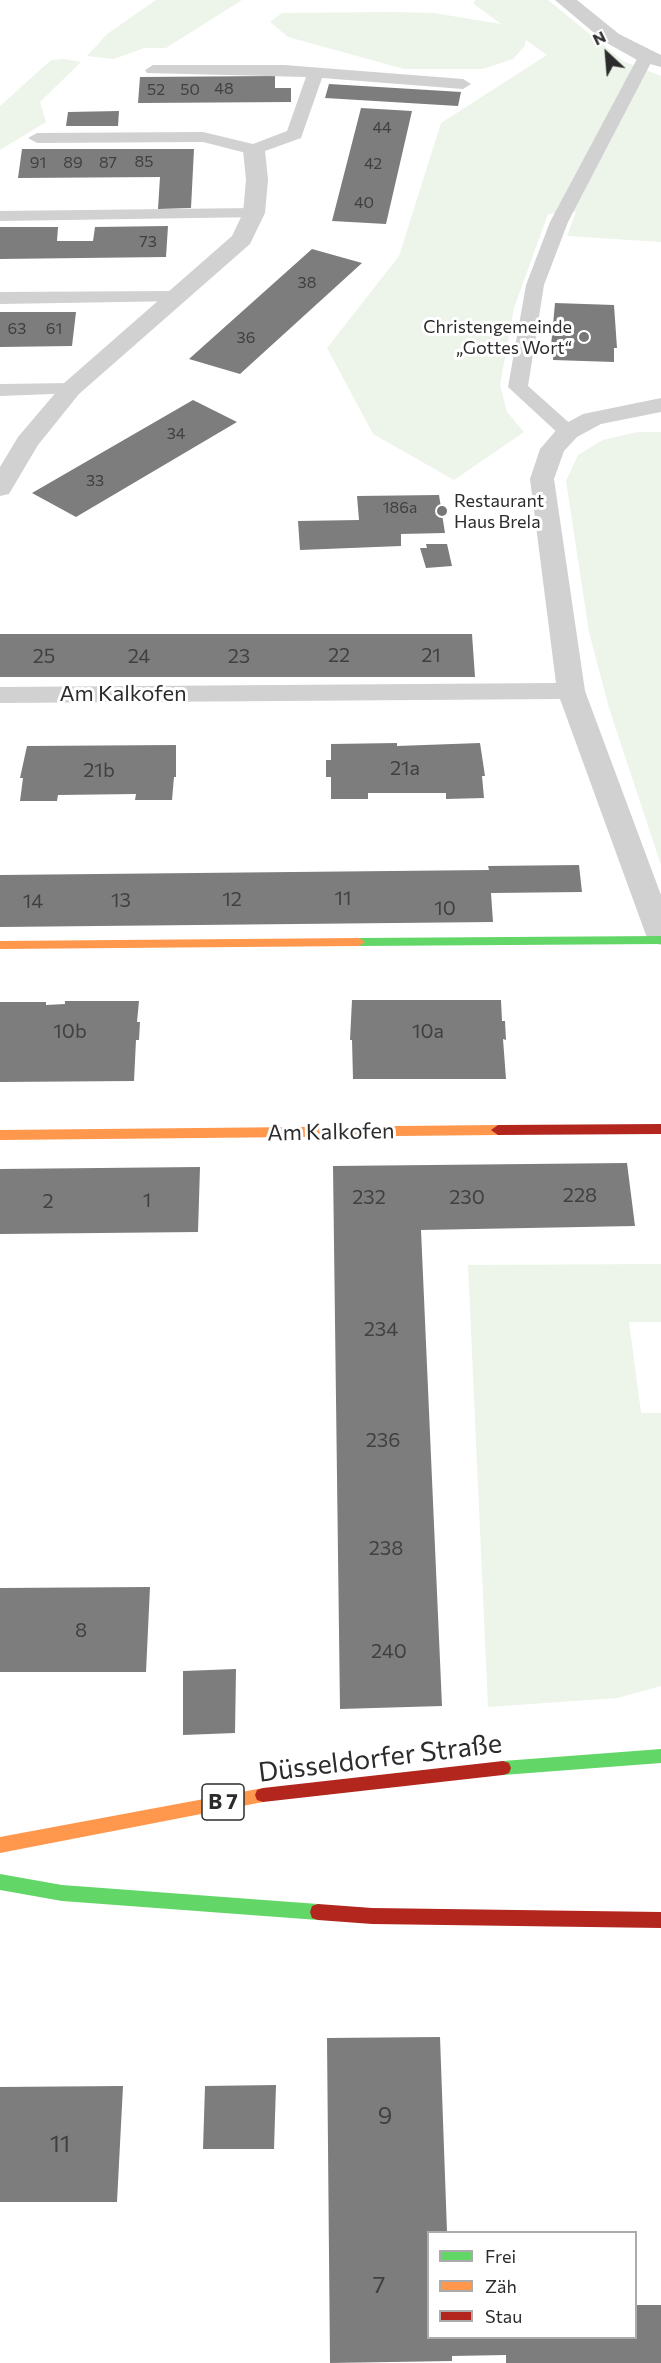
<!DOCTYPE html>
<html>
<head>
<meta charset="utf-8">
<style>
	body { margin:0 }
	#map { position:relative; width:661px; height:2363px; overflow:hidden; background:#fff; font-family:Commissioner,sans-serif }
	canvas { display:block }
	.legend { position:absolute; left:427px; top:2231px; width:210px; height:108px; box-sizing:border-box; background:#fff; border:2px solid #ababab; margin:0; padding:8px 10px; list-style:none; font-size:18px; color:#2c2c2c }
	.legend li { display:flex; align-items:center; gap:12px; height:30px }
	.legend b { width:30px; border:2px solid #ababab }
	.north { position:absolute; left:577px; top:24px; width:60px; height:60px; -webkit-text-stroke:4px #fff; paint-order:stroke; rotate:334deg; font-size:16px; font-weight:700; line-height:24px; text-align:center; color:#2c2c2c }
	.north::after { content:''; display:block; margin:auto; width:21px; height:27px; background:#2c2c2c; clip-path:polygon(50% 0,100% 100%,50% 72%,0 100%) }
</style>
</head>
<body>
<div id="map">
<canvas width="661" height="2363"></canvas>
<ul class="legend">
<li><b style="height:8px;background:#63d668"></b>Frei</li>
<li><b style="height:8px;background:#ff974d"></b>Zäh</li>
<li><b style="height:8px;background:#b3261e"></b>Stau</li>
</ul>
<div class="north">N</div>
</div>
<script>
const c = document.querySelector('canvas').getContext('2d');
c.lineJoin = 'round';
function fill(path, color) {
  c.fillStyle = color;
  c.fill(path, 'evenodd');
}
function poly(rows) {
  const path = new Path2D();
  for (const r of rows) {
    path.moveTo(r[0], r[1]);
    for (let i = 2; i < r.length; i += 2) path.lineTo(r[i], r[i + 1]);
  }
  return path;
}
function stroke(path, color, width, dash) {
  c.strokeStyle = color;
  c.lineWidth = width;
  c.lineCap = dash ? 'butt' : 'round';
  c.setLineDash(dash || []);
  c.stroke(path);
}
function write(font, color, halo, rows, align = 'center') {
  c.font = font + ' Commissioner,sans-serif';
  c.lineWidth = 6;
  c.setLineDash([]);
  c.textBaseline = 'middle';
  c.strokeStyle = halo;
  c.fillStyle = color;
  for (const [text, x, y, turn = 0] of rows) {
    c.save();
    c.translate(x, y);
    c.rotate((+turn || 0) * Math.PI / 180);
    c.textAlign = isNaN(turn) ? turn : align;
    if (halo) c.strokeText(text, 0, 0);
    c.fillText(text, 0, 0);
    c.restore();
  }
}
fill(poly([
	[156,0,242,0,166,48,144,48,114,59,87,56,107,34],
	[475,0,548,0,623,61,661,76,661,242,567,236,576,212,548,214,514,308,500,385,507,412,524,432,454,480,373,434,327,348,399,256,441,123,547,55,526,40,524,47,513,59,483,69,404,69,288,37,270,22,282,13,392,12,434,13,501,24,474,4],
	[64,59,81,62,40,102,46,122,0,150,0,106,51,60],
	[638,432,661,432,661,865,609,708,589,632,566,481,578,455,603,440],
	[661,1264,661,1322,629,1322,641,1413,661,1413,661,1686,617,1698,488,1707,468,1265]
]), '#edf4ea');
fill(poly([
	[275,76,275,88,291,88,291,102,138,103,140,77],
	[329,84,445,91,461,92,458,106,325,98],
	[361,108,412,111,386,224,332,221],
	[119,111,118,126,66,126,68,112],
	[22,149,194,149,191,208,158,209,160,177,18,178],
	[168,226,166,257,0,259,0,227,58,227,57,241,93,241,95,227],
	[312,249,362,263,240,374,189,359],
	[555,303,614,305,617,348,614,348,614,362,553,360,554,346,551,346],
	[0,312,76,312,72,346,0,347],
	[193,400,237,422,76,517,32,493],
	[439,495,445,533,401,534,401,546,300,550,298,521,359,520,357,496],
	[426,544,447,544,452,566,426,568,420,548,427,548],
	[0,634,472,634,475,677,0,677],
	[397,743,397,746,480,743,485,776,482,776,484,798,446,799,446,793,368,793,368,799,331,799,331,777,326,777,326,760,331,760,331,744],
	[176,745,176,777,174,777,172,800,135,800,136,794,58,795,57,801,20,801,23,778,20,778,27,746],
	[579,865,582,892,491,893,493,922,0,927,0,875,489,870,488,866],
	[352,1000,501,1000,502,1021,505,1021,506,1040,503,1039,506,1079,353,1079,352,1040,350,1040],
	[65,1001,139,1001,137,1022,140,1022,139,1040,136,1040,134,1081,0,1082,0,1002,46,1002,46,1005,65,1004],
	[627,1163,635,1226,421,1230,442,1706,340,1709,333,1166],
	[200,1167,198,1232,0,1234,0,1169],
	[150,1587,146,1672,0,1672,0,1588],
	[236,1669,235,1733,183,1735,183,1671],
	[440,2037,447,2232,428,2232,428,2338,636,2338,636,2305,661,2305,661,2363,506,2363,506,2355,452,2356,452,2361,330,2363,327,2038],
	[276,2085,274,2149,203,2149,205,2086],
	[123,2086,117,2202,0,2202,0,2087]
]), '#7d7d7d');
fill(poly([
	[646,52,654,57,568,222,544,285,528,386,575,428,578,432,575,436,568,438,561,436,508,387,526,285,550,222,638,57,646,52],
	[153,65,284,65,463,79,471,84,463,89,322,78,301,138,254,155,203,142,37,143,28,138,37,133,203,132,253,144,287,131,306,77,147,73,145,70,153,65],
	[254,208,263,213,260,217,0,221,0,211,254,208],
	[175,291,184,297,182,301,0,304,0,292,175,291],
	[71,383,81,389,78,393,0,396,0,384,71,383]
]), '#d1d1d1');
fill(poly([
	[555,0,577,0,619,34,661,55,661,67,639,61,605,42,555,0],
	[254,144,261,146,265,150,268,180,265,213,250,244,79,394,38,445,9,494,0,496,0,467,18,437,63,384,232,236,243,213,246,180,243,150,247,146,254,144],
	[661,398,661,412,601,424,577,437,564,451,554,479,585,691,661,895,661,945,650,942,646,935,560,699,0,703,0,687,556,683,530,479,540,449,559,427,583,414,661,398]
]), '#d1d1d1');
fill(poly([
	[661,936,661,944,359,946,353,942,359,938,661,936],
	[661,1749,661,1763,503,1775,497,1773,495,1768,497,1763,503,1761,661,1749],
	[0,1874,62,1885,318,1904,324,1906,326,1912,324,1918,318,1920,62,1901,0,1890,0,1874]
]), '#63d668');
fill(poly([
	[359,938,365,942,359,946,0,949,0,941,359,938],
	[498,1125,505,1130,498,1135,0,1140,0,1130,498,1125],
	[263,1788,269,1790,271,1795,269,1800,263,1802,0,1853,0,1837,263,1788]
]), '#ff974d');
fill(poly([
	[661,1124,661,1134,498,1135,491,1130,498,1125,661,1124],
	[503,1761,509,1763,511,1768,509,1773,503,1775,263,1802,257,1800,255,1795,257,1790,263,1788,503,1761],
	[318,1904,372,1908,661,1912,661,1928,372,1924,318,1920,312,1918,310,1912,312,1906,318,1904]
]), '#b3261e');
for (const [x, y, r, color] of [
	[584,337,6,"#767676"],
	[442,511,6,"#767676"]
]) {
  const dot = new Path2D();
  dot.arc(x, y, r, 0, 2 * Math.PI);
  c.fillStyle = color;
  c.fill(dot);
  stroke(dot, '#fff', 2);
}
write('16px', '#404040', null, [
	["48",224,89],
	["52",156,90],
	["50",190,90],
	["44",382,128],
	["85",144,162],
	["91",38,163],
	["89",73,163],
	["87",108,163],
	["42",373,164],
	["40",364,203],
	["73",148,242],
	["38",307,283],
	["63",17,329],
	["61",54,329],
	["36",246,338],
	["34",176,434],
	["33",95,481],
	["186a",400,508]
]);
write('18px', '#2c2c2c', '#fff', [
	["Christengemeinde",572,327],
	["„Gottes Wort“",572,348],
	["Restaurant",454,501,"left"],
	["Haus Brela",454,522,"left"]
], 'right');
write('20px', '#404040', null, [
	["22",339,655],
	["21",431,655],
	["25",44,656],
	["24",139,656],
	["23",239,656],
	["21a",405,768],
	["21b",99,770],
	["11",343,898],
	["12",232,899],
	["13",121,900],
	["14",33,901],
	["10",445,908],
	["10b",70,1031],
	["10a",428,1031],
	["228",580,1195],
	["232",369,1197],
	["230",467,1197],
	["1",147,1200],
	["2",48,1201],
	["234",381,1329],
	["236",383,1440],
	["238",386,1548],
	["8",81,1630],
	["240",389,1651]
]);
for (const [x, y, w] of [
	[223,1802,42]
]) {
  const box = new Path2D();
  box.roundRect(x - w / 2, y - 18, w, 36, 4.5);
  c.fillStyle = '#fff';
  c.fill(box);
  stroke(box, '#2c2c2c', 1.5);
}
write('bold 21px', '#2c2c2c', null, [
	["B 7",223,1802]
]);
write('22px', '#2c2c2c', '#fff', [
	["Am Kalkofen",123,694],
	["Am Kalkofen",331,1132,-1]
]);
write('24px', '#404040', null, [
	["9",385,2116],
	["11",60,2144],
	["7",379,2285]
]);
write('27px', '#2c2c2c', '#fff', [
	["Düsseldorfer Straße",380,1758,-7]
]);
</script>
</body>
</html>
